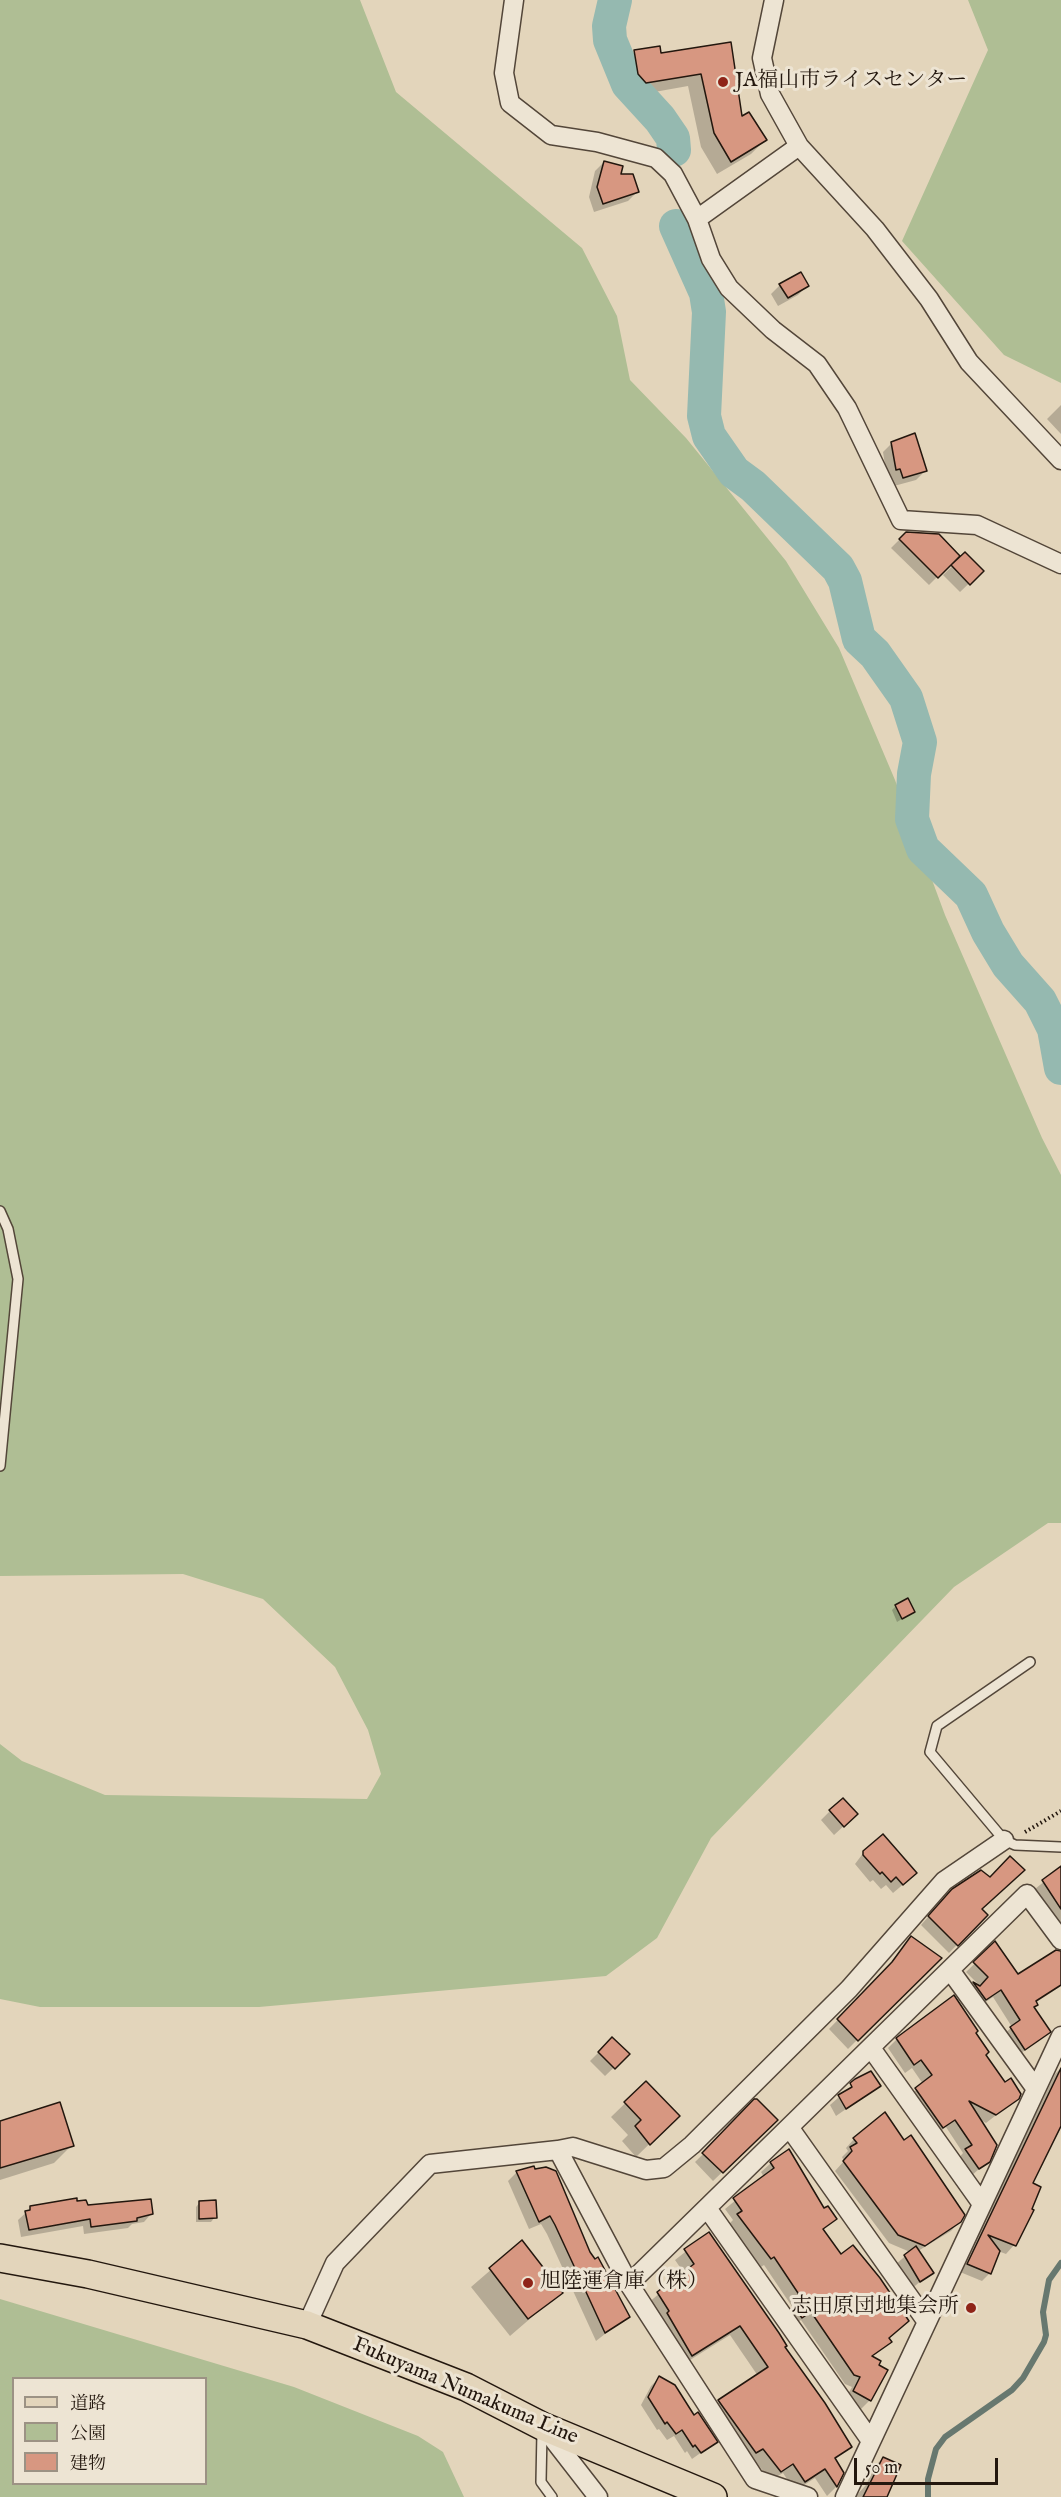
<!DOCTYPE html>
<html>
<head>
<meta charset="utf-8">
<style>
	body { margin:0 }
	#map { position:relative; width:1061px; height:2497px; overflow:hidden; background:#e3d5bb; font-family:"IM FELL English","Noto Serif JP",serif }
	canvas { display:block }
	.legend { position:absolute; left:12px; top:2377px; width:195px; height:108px; box-sizing:border-box; background:#ede4d3; border:2px solid #9c9284; margin:0; padding:8px 10px; list-style:none; font-size:18px; color:#23170e }
	.legend li { display:flex; align-items:center; gap:12px; height:30px }
	.legend b { width:30px; border:2px solid #9c9284 }
	.scale { position:absolute; left:854px; top:2458px; width:144px; height:27px; box-sizing:border-box; border:3px solid #23170e; border-top:0; padding-left:8px; font-size:18px; line-height:21px; white-space:nowrap; color:#23170e; -webkit-text-stroke:4px #ede4d3; paint-order:stroke }
</style>
</head>
<body>
<div id="map">
<canvas width="1061" height="2497"></canvas>
<ul class="legend">
<li><b style="height:8px;background:#e3d5bb"></b>道路</li>
<li><b style="height:16px;background:#afbe94"></b>公園</li>
<li><b style="height:16px;background:#d79781"></b>建物</li>
</ul>
<div class="scale">50 m</div>
</div>
<script>
const c = document.querySelector('canvas').getContext('2d');
c.lineJoin = 'round';
function fill(path, color) {
  c.fillStyle = color;
  c.fill(path, 'evenodd');
}
function poly(rows) {
  const path = new Path2D();
  for (const r of rows) {
    path.moveTo(r[0], r[1]);
    for (let i = 2; i < r.length; i += 2) path.lineTo(r[i], r[i + 1]);
  }
  return path;
}
function stroke(path, color, width, dash) {
  c.strokeStyle = color;
  c.lineWidth = width;
  c.lineCap = dash ? 'butt' : 'round';
  c.setLineDash(dash || []);
  c.stroke(path);
}
function write(font, color, halo, rows, align = 'center') {
  c.font = font + ' "IM FELL English","Noto Serif JP",serif';
  c.lineWidth = 6;
  c.setLineDash([]);
  c.textBaseline = 'middle';
  c.strokeStyle = halo;
  c.fillStyle = color;
  for (const [text, x, y, turn = 0] of rows) {
    c.save();
    c.translate(x, y);
    c.rotate((+turn || 0) * Math.PI / 180);
    c.textAlign = isNaN(turn) ? turn : align;
    if (halo) c.strokeText(text, 0, 0);
    c.fillText(text, 0, 0);
    c.restore();
  }
}
fill(poly([
	[0,0,360,0,396,92,582,248,617,316,630,380,686,438,786,561,839,648,895,780,945,915,1042,1138,1061,1175,1061,1523,1048,1523,954,1587,711,1838,657,1938,606,1976,259,2007,40,2007,0,1999,0,1744,22,1761,105,1795,367,1799,381,1774,368,1730,335,1667,263,1599,183,1574,0,1576],
	[968,0,1061,0,1061,383,1004,355,902,241,988,50],
	[0,2299,294,2387,418,2436,443,2452,464,2497,0,2497],
	[14,2378,206,2378,206,2484,14,2484]
]), '#afbe94');
fill(poly([
	[730,44,741,118,765,140,751,154,717,174,701,147,688,86,632,96,625,88,621,65,635,52,660,55],
	[604,162,637,192,628,201,594,212,589,197,595,171],
	[780,285,807,286,798,295,778,306,771,294],
	[1061,405,1061,434,1047,419],
	[892,443,925,471,916,480,894,486,891,477,887,478,883,452],
	[906,533,958,556,929,585,891,548],
	[965,554,982,571,960,592,943,575],
	[896,1606,913,1612,897,1622,892,1610],
	[830,1811,847,1823,834,1835,821,1820],
	[864,1852,906,1882,893,1893,886,1885,881,1889,873,1880,870,1882,855,1864],
	[1061,1868,1061,1936,1035,1889],
	[943,1900,980,1910,986,1915,949,1953,921,1925],
	[911,1937,939,1958,848,2049,829,2029,883,1973],
	[995,1944,1018,1976,1061,1952,1061,1986,1035,2003,1033,2008,1040,2039,1016,2057,1002,2036,1012,2027,993,1997,977,2008,965,1991,973,1984,982,1988,966,1972],
	[974,2033,984,2055,1018,2098,986,2123,979,2119,988,2161,970,2177,958,2159,963,2153,946,2127,934,2136,907,2098,923,2084,912,2068,905,2073,888,2048,897,2039],
	[612,2039,628,2054,605,2076,590,2061],
	[1061,2068,1061,2128,1031,2184,1014,2245,1006,2254,998,2251,990,2273,982,2281,960,2272,1055,2074],
	[864,2075,879,2086,836,2116,830,2105],
	[646,2083,678,2116,636,2157,622,2141,628,2135,611,2117],
	[757,2101,776,2120,713,2181,695,2162],
	[0,2123,72,2145,54,2163,0,2180],
	[854,2139,960,2221,951,2231,918,2251,932,2272,910,2290,895,2265,910,2252,889,2243,835,2171,844,2161,842,2157,848,2151,846,2148],
	[788,2152,824,2210,835,2219,822,2231,890,2341,871,2357,870,2400,861,2409,844,2401,852,2387,845,2384,801,2320,792,2326,785,2316,793,2308,764,2265,761,2267,729,2224,733,2220,725,2209,764,2177,761,2172,771,2163],
	[534,2170,628,2316,596,2341,547,2234,541,2224,529,2229,508,2181,517,2172],
	[76,2202,87,2207,151,2214,144,2222,132,2224,128,2228,84,2234,83,2226,21,2237,18,2220,31,2208],
	[200,2202,215,2217,211,2222,196,2222,196,2207],
	[708,2234,850,2447,834,2460,842,2473,836,2487,827,2496,815,2478,795,2491,783,2473,771,2480,752,2458,746,2462,709,2411,719,2402,758,2376,730,2335,682,2365,648,2303,684,2273,675,2260],
	[522,2243,561,2292,510,2336,471,2287],
	[659,2378,716,2442,692,2459,687,2451,685,2453,674,2436,667,2440,659,2429,657,2430,641,2405,651,2386],
	[883,2458,887,2497,855,2497,866,2485,875,2466]
]), '#0003');
stroke(poly([
	[928,2497,928,2479,936,2449,945,2437,1012,2390,1023,2378,1044,2342,1046,2335,1043,2312,1049,2280,1061,2263]
]), '#67786f', 6);
stroke(poly([
	[615,0,609,26,610,40,628,84,660,119,673,138,674,150],
	[676,226,706,293,709,312,704,416,709,436,734,472,753,486,838,568,845,581,859,639,875,654,906,698,920,742,914,774,912,819,923,849,971,895,988,932,1008,965,1040,1001,1054,1029,1061,1068]
]), '#95b9b0', 34);
const building = poly([
	[731,42,742,116,749,112,767,140,731,162,714,133,701,74,646,83,638,74,634,50,660,46,661,53,731,42],
	[604,161,623,166,621,174,633,174,639,192,603,204,597,187,604,161],
	[801,272,809,286,788,298,779,284,801,272],
	[915,433,927,471,903,478,900,469,896,470,891,442,915,433],
	[906,532,939,534,960,556,938,578,899,539,906,532],
	[965,552,984,571,970,585,951,565,965,552],
	[908,1598,915,1612,902,1619,895,1605,908,1598],
	[843,1798,858,1814,844,1827,829,1810,843,1798],
	[883,1834,917,1873,903,1885,896,1877,891,1882,882,1872,880,1874,863,1855,863,1851,883,1834],
	[1010,1856,1025,1870,982,1909,988,1915,958,1946,928,1916,952,1889,981,1870,990,1877,1010,1856],
	[1061,1866,1061,1909,1042,1880,1061,1866],
	[911,1936,942,1958,858,2041,837,2019,892,1962,911,1936],
	[995,1941,1018,1974,1056,1950,1061,1951,1061,1985,1036,2001,1038,2005,1034,2007,1051,2032,1025,2050,1010,2027,1020,2020,1001,1990,986,2000,973,1982,980,1986,988,1977,973,1962,995,1941],
	[954,1995,978,2031,976,2033,989,2052,986,2055,1005,2082,1011,2078,1021,2094,1019,2099,996,2115,969,2101,997,2145,990,2162,979,2169,965,2149,972,2145,955,2120,943,2128,915,2088,932,2075,921,2060,914,2065,896,2038,954,1995],
	[612,2037,630,2054,615,2069,598,2052,612,2037],
	[1061,2068,1061,2126,1033,2183,1041,2187,1032,2209,1034,2210,1016,2246,988,2235,1000,2251,991,2274,967,2264,1061,2068],
	[871,2071,881,2086,846,2109,838,2095,852,2087,850,2083,855,2079,871,2071],
	[646,2081,680,2116,650,2145,635,2126,641,2120,624,2102,646,2081],
	[754,2099,757,2099,778,2120,723,2173,702,2153,754,2099],
	[60,2102,74,2146,0,2168,0,2121,60,2102],
	[885,2112,904,2140,911,2135,965,2215,961,2222,925,2246,898,2235,843,2161,852,2151,850,2147,857,2143,853,2138,885,2112],
	[789,2149,824,2208,828,2206,837,2219,823,2229,841,2254,853,2245,880,2278,909,2321,889,2338,892,2342,872,2356,881,2361,879,2365,888,2370,871,2401,853,2391,860,2377,854,2375,811,2312,802,2318,793,2306,802,2299,774,2257,771,2259,737,2214,742,2211,733,2198,774,2168,770,2162,789,2149],
	[534,2166,535,2169,546,2167,556,2171,590,2252,595,2259,598,2257,630,2317,605,2333,555,2225,550,2216,539,2222,516,2171,534,2166],
	[77,2198,77,2201,86,2200,88,2205,151,2199,153,2214,137,2218,137,2221,91,2227,90,2219,29,2230,25,2211,30,2210,30,2206,77,2198],
	[216,2200,217,2218,199,2219,199,2201,216,2200],
	[709,2232,779,2333,787,2346,785,2347,825,2403,852,2447,835,2458,844,2473,837,2487,825,2469,805,2482,793,2464,781,2472,763,2449,756,2453,718,2400,768,2367,740,2326,692,2356,667,2313,669,2311,657,2292,694,2264,684,2249,709,2232],
	[522,2240,563,2293,528,2319,489,2268,522,2240],
	[916,2246,934,2273,920,2282,904,2255,916,2246],
	[659,2376,675,2385,694,2415,698,2412,718,2442,701,2453,695,2445,693,2447,682,2430,676,2434,667,2422,665,2424,648,2397,659,2376],
	[883,2457,901,2465,887,2497,863,2497,883,2457]
]);
fill(building, '#d79781');
stroke(building, '#23170e', 1.5);
const lane = poly([
	[0,1211,8,1229,18,1279,0,1466],
	[1030,1662,937,1726,930,1752,1004,1840,1015,1845,1061,1847],
	[542,2431,541,2482,552,2497]
]);
const street = poly([
	[514,0,504,73,510,103,551,135,597,142,656,158,673,174,697,219],
	[774,0,762,58,770,94,799,146,875,229,929,299,969,362,1061,460],
	[799,146,697,219,711,259,729,288,773,330,817,364,847,408,901,520,977,525,1061,564],
	[950,1970,1036,2089],
	[871,2048,982,2204],
	[789,2127,927,2322],
	[558,2150,573,2147,646,2170,664,2168,692,2145,849,1989,944,1881,1004,1840],
	[707,2208,871,2441],
	[307,2325,335,2263,430,2164,558,2150,629,2284],
	[546,2430,598,2497],
	[808,2497,755,2479,629,2284,1027,1894,1061,1940],
	[845,2497,1061,2036]
]);
const primary = poly([
	[0,2258,88,2274,307,2325,466,2387,542,2426,713,2497]
]);
stroke(lane, '#534639', 12);
stroke(street, '#534639', 21);
stroke(primary, '#23170e', 30);
stroke(poly([
	[1025,1832,1061,1811]
]), '#23170e', 4, [1.5, 3]);
stroke(lane, '#ede4d3', 9);
stroke(street, '#ede4d3', 18);
stroke(primary, '#e3d5bb', 27);
for (const [x, y, r, color] of [
	[723,82,6,"#8f2418"],
	[528,2283,6,"#8f2418"],
	[971,2308,6,"#8f2418"]
]) {
  const dot = new Path2D();
  dot.arc(x, y, r, 0, 2 * Math.PI);
  c.fillStyle = color;
  c.fill(dot);
  stroke(dot, '#ede4d3', 2);
}
write('21px', '#23170e', '#ede4d3', [
	["JA福山市ライスセンター",735,82],
	["旭陸運倉庫（株）",540,2283],
	["志田原団地集会所",959,2308,"right"]
], 'left');
write('21px', '#23170e', '#ede4d3', [
	["Fukuyama Numakuma Line",465,2392,23]
]);
</script>
</body>
</html>
